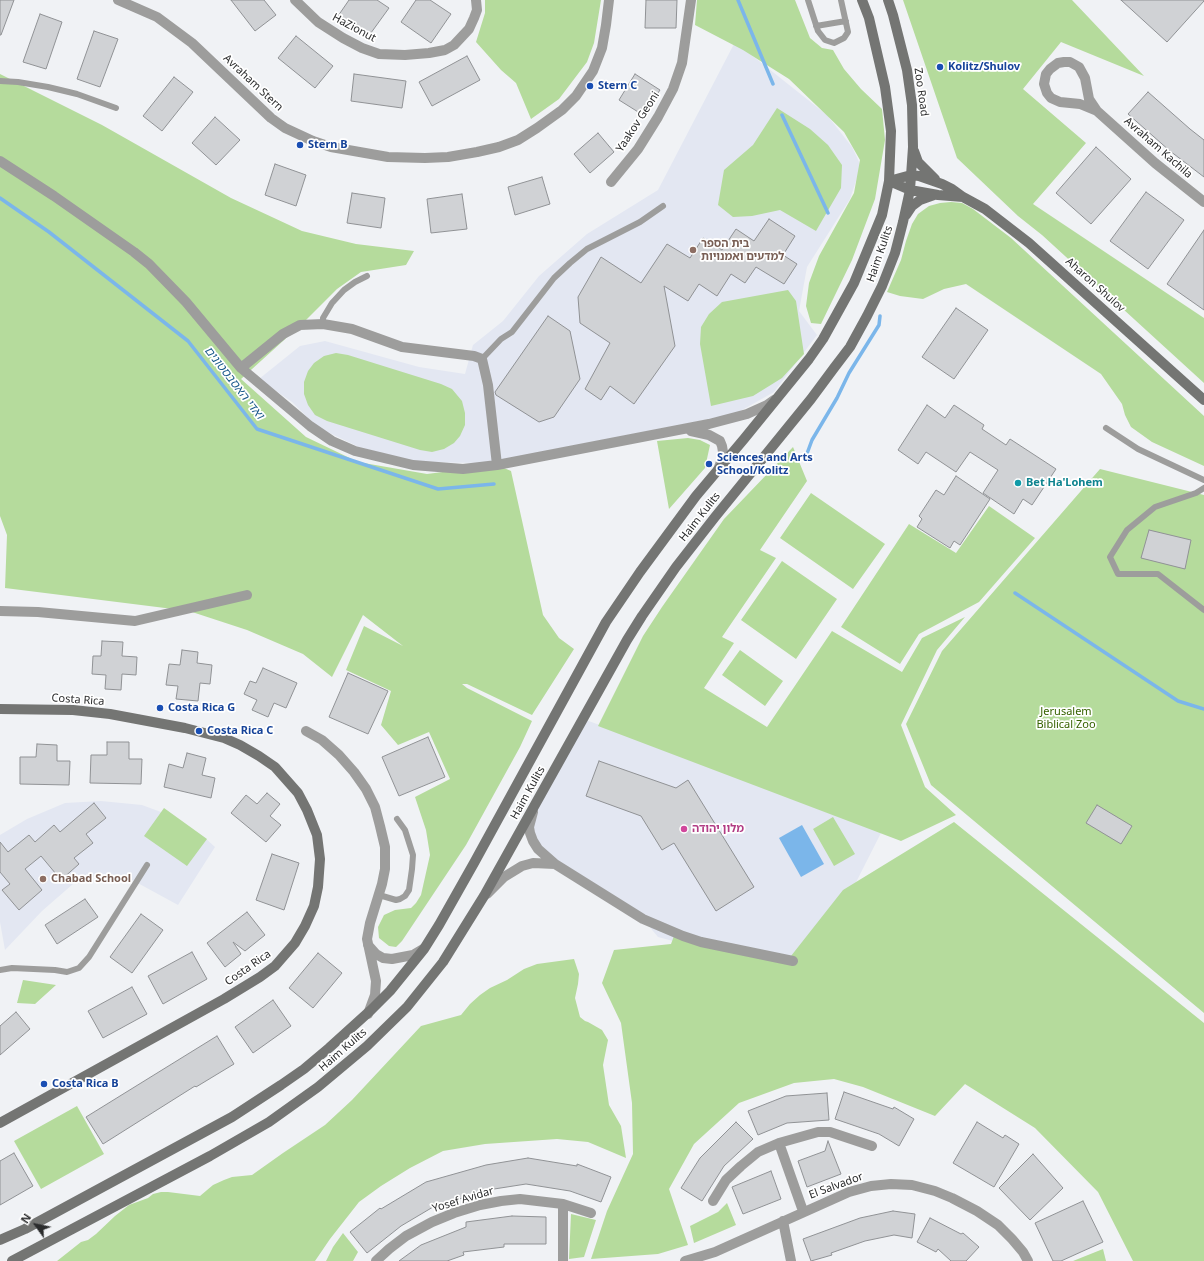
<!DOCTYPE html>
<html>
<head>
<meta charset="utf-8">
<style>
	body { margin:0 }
	#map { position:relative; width:1204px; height:1261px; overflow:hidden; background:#f0f2f5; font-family:"Noto Sans",sans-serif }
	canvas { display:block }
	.north { position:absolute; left:16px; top:1205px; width:40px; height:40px; -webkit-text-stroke:3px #fff; paint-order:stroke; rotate:303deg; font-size:11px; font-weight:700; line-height:16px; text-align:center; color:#2b2c2d }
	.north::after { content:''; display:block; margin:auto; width:14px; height:18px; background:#2b2c2d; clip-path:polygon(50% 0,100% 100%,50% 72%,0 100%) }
</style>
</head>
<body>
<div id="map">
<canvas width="1204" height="1261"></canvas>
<div class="north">N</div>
</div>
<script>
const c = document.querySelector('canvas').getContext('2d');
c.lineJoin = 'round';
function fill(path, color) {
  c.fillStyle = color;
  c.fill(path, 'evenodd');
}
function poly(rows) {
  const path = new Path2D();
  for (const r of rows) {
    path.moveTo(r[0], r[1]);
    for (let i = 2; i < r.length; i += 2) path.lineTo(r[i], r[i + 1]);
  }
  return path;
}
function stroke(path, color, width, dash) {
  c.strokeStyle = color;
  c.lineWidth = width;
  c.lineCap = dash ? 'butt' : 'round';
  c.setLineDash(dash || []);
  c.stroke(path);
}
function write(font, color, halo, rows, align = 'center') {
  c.font = font + ' "Noto Sans","Noto Sans Hebrew",sans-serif';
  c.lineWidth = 3.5;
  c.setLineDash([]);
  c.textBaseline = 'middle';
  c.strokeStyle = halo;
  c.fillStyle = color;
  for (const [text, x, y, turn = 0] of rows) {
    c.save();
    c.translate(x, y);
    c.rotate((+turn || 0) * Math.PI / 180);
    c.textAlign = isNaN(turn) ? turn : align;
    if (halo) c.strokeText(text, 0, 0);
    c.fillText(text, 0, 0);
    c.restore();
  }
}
fill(poly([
	[735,42,827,115,852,147,861,166,850,199,807,267,799,311,817,335,774,392,735,414,485,463,413,462,359,447,317,427,292,402,259,379,300,346,325,341,419,367,465,374,473,345,503,321,539,276,587,234,658,190],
	[583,719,884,827,808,977,658,937,643,919,538,849,531,818],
	[101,801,142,805,177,818,204,837,215,847,178,905,123,875,100,874,73,884,42,911,5,950,0,922,0,835,27,819,65,803]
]), '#e3e7f2');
fill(poly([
	[485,0,601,0,594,43,587,62,559,99,531,119,516,83,501,70,476,42,485,13],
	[697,0,795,0,810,38,822,48,833,50,844,69,861,89,882,109,885,140,875,199,852,260,821,324,811,323,806,306,809,283,819,256,854,193,860,160,844,132,789,79,743,50,695,25],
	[903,0,1072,0,1144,76,1061,42,1023,89,1086,143,1033,204,1204,318,1204,383,1042,235,1018,216,957,158],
	[0,74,102,125,231,198,302,231,356,244,414,251,406,265,361,272,337,289,304,322,241,379,306,437,358,462,427,474,497,465,511,471,543,615,559,638,574,649,532,715,467,684,462,684,467,688,532,721,520,747,466,845,402,941,396,947,389,946,379,938,378,927,384,915,395,910,411,908,416,903,421,895,430,855,426,830,415,797,450,779,429,732,398,745,381,725,391,691,346,670,364,626,403,646,363,615,332,677,303,654,247,630,189,611,5,588,7,535,0,516],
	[777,108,810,129,828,145,842,165,841,188,816,231,780,210,752,216,733,217,718,205,724,170,753,145],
	[951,202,962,203,973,209,1011,238,1204,416,1204,466,1152,442,1131,427,1125,415,1122,404,1101,374,966,284,944,289,923,299,900,296,887,292,901,260,906,241,912,224,918,214,929,206,940,203],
	[788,290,796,301,804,354,782,378,753,396,711,406,700,344,701,327,709,314,722,302],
	[336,353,348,355,441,384,452,389,462,401,465,413,465,425,460,436,454,443,444,449,432,452,420,450,327,421,315,415,308,405,304,394,304,382,308,371,314,363,324,356],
	[688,438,700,440,710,445,705,468,669,509,657,441],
	[793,447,807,481,760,550,776,558,722,637,734,643,704,688,767,727,832,631,902,672,922,638,965,617,937,650,901,725,925,787,956,815,901,841,598,726,643,636,662,607,724,519],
	[1100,469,1204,495,1204,1013,931,785,906,724,942,651],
	[811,493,885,544,853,589,780,538],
	[989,506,1035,538,979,602,919,634,900,664,841,627,909,524,956,553],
	[782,561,837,599,796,659,741,620],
	[740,650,783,681,765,706,722,675],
	[164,808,207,839,187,866,144,836],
	[833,817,855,854,834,866,813,829],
	[954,822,1204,1023,1204,1261,1133,1261,1098,1192,1035,1128,965,1084,935,1116,863,1087,834,1079,794,1083,739,1103,694,1144,669,1189,688,1245,658,1254,591,1259,607,1211,633,1154,632,1103,621,1023,602,983,614,950,671,944,674,936,791,956,843,890],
	[574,959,579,974,578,984,575,998,580,1017,585,1021,588,1022,602,1030,608,1040,603,1065,609,1105,621,1126,626,1158,588,1142,557,1139,485,1144,443,1151,410,1168,381,1186,359,1202,330,1239,315,1261,57,1261,81,1242,88,1240,96,1234,115,1216,129,1205,148,1198,153,1194,161,1192,168,1192,200,1196,213,1185,224,1180,232,1177,252,1175,283,1153,325,1125,352,1100,421,1026,461,1015,470,1004,480,995,490,988,507,980,524,969,537,964],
	[23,980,56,985,35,1004,17,1003],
	[77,1106,104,1154,41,1189,14,1141],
	[727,1203,736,1225,694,1243,690,1226,718,1212],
	[571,1214,596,1220,584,1257,569,1259],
	[343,1233,358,1252,353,1261,326,1261,333,1247],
	[1103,1249,1106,1261,1073,1261]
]), '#b5db9c');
fill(poly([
	[802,825,824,864,801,877,779,838]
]), '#7bb6ea');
stroke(poly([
	[738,0,773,84],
	[782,115,828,213],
	[0,198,49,232,188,341,257,429,438,489,494,484],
	[805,459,812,440,837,398,849,373,879,325,880,316],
	[1015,593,1178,701,1204,709]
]), '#7bb6ea', 3.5);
const building = poly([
	[0,0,14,0,1,35,0,35,0,0],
	[231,0,264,0,276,15,255,31,231,0],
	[349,0,377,0,389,8,368,37,338,16,349,0],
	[416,0,430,0,451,14,431,43,401,22,416,0],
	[646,0,677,0,676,28,645,28,646,0],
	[1121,0,1204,0,1204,1,1167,42,1121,0],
	[40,14,62,22,46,69,23,62,40,14],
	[94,31,118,39,100,87,77,79,94,31],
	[296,36,333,66,315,88,278,58,296,36],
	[467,56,480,80,432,106,419,82,467,56],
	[354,74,406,81,402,108,351,101,354,74],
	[635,74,660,90,643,115,619,100,635,74],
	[174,77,193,92,162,131,143,116,174,77],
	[1148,92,1190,129,1204,140,1204,177,1170,151,1128,114,1148,92],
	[215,117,240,140,216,165,192,143,215,117],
	[598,133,614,152,590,173,574,154,598,133],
	[1096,147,1131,179,1091,224,1056,193,1096,147],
	[275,164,306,175,296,206,265,195,275,164],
	[542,177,550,204,515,215,508,187,542,177],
	[1146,192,1184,220,1148,269,1110,241,1146,192],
	[352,193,385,198,381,228,347,223,352,193],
	[462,194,467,229,431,233,427,199,462,194],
	[769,219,795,236,783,255,797,264,784,284,756,267,745,283,731,274,717,296,699,284,688,301,664,286,675,346,634,404,610,386,601,400,585,389,610,343,580,323,578,297,601,257,641,283,667,244,690,258,703,238,722,250,736,229,754,241,769,219],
	[1204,230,1204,310,1167,284,1204,230],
	[956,308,988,330,954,379,922,357,956,308],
	[548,316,570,331,580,379,554,417,539,422,496,395,495,392,548,316],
	[927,405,945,418,954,405,984,425,982,429,1006,445,1010,439,1056,469,1032,505,1023,499,1014,514,983,493,998,470,970,452,956,472,926,452,918,464,898,450,927,405],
	[956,476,990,499,960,545,954,541,950,548,917,527,922,519,919,516,936,490,944,495,956,476],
	[1149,530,1191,540,1185,569,1141,558,1149,530],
	[102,641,123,642,122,656,137,657,136,675,122,674,121,690,105,689,106,675,92,674,93,656,101,656,102,641],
	[182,650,198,652,197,663,212,665,210,684,200,683,198,701,176,699,178,686,166,685,169,664,180,665,182,650],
	[263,668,297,683,286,708,274,703,268,717,252,710,257,700,244,694,250,681,256,683,263,668],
	[348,673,388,691,368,734,329,717,348,673],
	[428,737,445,777,399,796,382,757,428,737],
	[107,742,129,742,129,759,142,759,141,784,90,783,91,755,107,755,107,742],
	[37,744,57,745,57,761,70,761,69,785,20,784,20,757,36,757,37,744],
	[187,753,206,758,202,775,215,778,211,798,164,787,169,764,183,768,187,753],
	[599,761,676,788,688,780,754,887,716,911,674,843,662,850,641,816,586,796,599,761],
	[267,793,280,804,270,816,281,825,266,842,231,813,246,795,257,804,267,793],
	[94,803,106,818,86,834,93,843,74,858,79,864,61,880,41,856,25,869,42,890,19,910,2,890,10,884,0,872,0,842,8,852,29,835,35,842,54,825,60,832,94,803],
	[1097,805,1132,826,1121,844,1086,823,1097,805],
	[272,854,299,863,284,910,256,900,272,854],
	[85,899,98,917,57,944,45,925,85,899],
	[247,912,265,935,245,951,233,942,241,954,225,967,207,943,247,912],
	[141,914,163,930,132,973,110,957,141,914],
	[192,952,207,979,163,1004,148,976,192,952],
	[318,953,342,973,313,1008,289,988,318,953],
	[132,987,147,1014,103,1038,88,1011,132,987],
	[273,1000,291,1026,253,1053,235,1027,273,1000],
	[16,1012,30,1029,0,1055,0,1026,16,1012],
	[217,1036,234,1064,196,1087,195,1086,103,1144,86,1117,217,1036],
	[844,1092,893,1109,894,1107,914,1119,899,1146,879,1134,835,1119,844,1092],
	[827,1093,829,1120,787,1123,758,1135,748,1111,786,1096,827,1093],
	[736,1122,753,1139,724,1166,702,1201,681,1188,700,1158,736,1122],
	[977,1122,1003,1138,1005,1135,1019,1144,994,1187,953,1163,977,1122],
	[828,1141,841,1174,807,1187,798,1161,825,1151,828,1141],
	[14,1153,33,1186,0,1205,0,1161,14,1153],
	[1033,1154,1063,1188,1030,1220,999,1188,1033,1154],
	[528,1158,577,1166,577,1164,611,1177,601,1202,570,1191,526,1184,475,1192,476,1194,433,1207,401,1226,367,1253,350,1232,380,1208,381,1209,426,1182,486,1165,528,1158],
	[771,1171,781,1199,743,1214,732,1187,771,1171],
	[1083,1201,1103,1242,1061,1261,1053,1261,1035,1223,1083,1201],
	[893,1211,915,1214,912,1238,894,1235,865,1241,831,1253,832,1255,811,1261,803,1239,860,1218,893,1211],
	[512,1216,546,1217,546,1244,504,1244,504,1247,463,1252,464,1255,447,1261,399,1261,421,1245,466,1227,466,1222,512,1216],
	[930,1218,961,1234,963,1233,979,1247,966,1261,951,1261,938,1249,936,1252,917,1242,930,1218]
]);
fill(building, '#d0d2d5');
stroke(building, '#909295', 1);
stroke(poly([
	[808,0,818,31,825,40,834,43,844,38,848,32,841,0],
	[816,26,846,21],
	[0,81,18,82,48,87,77,94,116,108],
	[323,324,323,318,332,303,344,290,355,282,367,276],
	[482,359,501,339,512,332,554,278,570,263,587,249,640,222,663,206],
	[1106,428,1138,449,1204,480],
	[1204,488,1196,493,1155,507,1127,530,1110,557,1118,574,1158,574,1204,610],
	[379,895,396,900,400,899,405,896,409,890,412,869,413,855,405,830,397,819],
	[0,970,12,968,55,970,67,972,79,968,89,957,147,865]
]), '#9d9d9c', 6);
stroke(poly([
	[118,0,157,17,192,43,271,118,285,128,313,141,331,147,388,157,425,158,448,157,477,152,499,147,518,140,537,128,562,110,576,96,593,71,602,48,606,25,609,0],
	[295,0,318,22,343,38,362,48,379,54,405,55,429,53,445,50,454,45,469,29,474,18,477,10,476,0],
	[1097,111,1080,104,1060,102,1051,98,1047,93,1044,84,1046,74,1050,69,1058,63,1064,62,1070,62,1079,67,1085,78,1089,99,1097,111,1155,163,1204,202],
	[0,161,54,196,134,252,149,264,186,302,241,368,310,426,332,441,355,451,413,465,463,469,497,465,709,424,747,414,767,405,774,400],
	[611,182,638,149,658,117,673,89,682,63,691,0],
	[241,368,283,334,300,325,323,324,352,329,402,347,474,356,482,359,488,385,497,465],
	[691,431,709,435,720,441,722,446,723,452,722,459,718,470],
	[0,611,38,612,135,621,247,595],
	[306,731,322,740,339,755,354,772,366,789,375,807,380,826,385,847,385,869,382,884,370,923,367,939,376,981,375,995,368,1014],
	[533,812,529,827,530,833,533,841,538,849,555,864,643,919,683,936,701,942,793,961],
	[487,894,504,877,522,866,533,863,555,864],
	[368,945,376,954,383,958,392,959,413,955,423,949],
	[779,1143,803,1211],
	[713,1201,726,1180,741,1166,758,1152,779,1143,818,1132,830,1132,872,1146],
	[563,1204,563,1261],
	[783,1221,791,1261],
	[376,1261,389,1249,406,1236,432,1222,454,1213,480,1205,501,1201,520,1199,563,1204,591,1213],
	[685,1261,715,1252,849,1192,871,1186,891,1184,912,1185,935,1191,952,1198,977,1211,998,1225,1012,1239,1023,1252,1028,1261]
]), '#9d9d9c', 10);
stroke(poly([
	[914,151,918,162,935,179],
	[889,181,911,175,919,176,942,184,952,189,963,197,985,209,1029,243,1204,400],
	[889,181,910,190,938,195,963,197],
	[906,215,912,206,920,200,934,195],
	[0,709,73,710,110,714,185,728,224,738,240,745,259,756,275,767,298,793,307,810,317,835,320,859,318,887,314,906,305,926,295,943,275,966,260,977,224,999,0,1123],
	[0,1240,25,1229,232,1117,281,1085,304,1069,329,1048,371,1010,390,991,424,949,439,925,474,863,606,622,640,572,696,496,744,439,809,359,823,339,854,283,882,215,889,181,891,131,885,87,869,18,862,0],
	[12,1261,210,1156,269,1122,318,1087,367,1046,407,1007,443,962,484,896,627,640,642,616,676,567,715,517,811,399,834,368,850,347,867,316,882,286,895,253,903,222,910,190,913,147,912,105,907,70,893,15,888,0]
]), '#747573', 10);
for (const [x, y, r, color] of [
	[940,67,4,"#1a4fb4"],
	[590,86,4,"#1a4fb4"],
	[300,145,4,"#1a4fb4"],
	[693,250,4,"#8d6e63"],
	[709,464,4,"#1a4fb4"],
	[1018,483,4,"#0f9aa8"],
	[160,708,4,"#1a4fb4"],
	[199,731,4,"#1a4fb4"],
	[684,829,4,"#d1479c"],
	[43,879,4,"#8d6e63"],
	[44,1084,4,"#1a4fb4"]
]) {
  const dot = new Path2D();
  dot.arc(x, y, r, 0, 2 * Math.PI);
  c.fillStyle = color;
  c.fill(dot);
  stroke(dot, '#fff', 1.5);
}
write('11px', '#2b2c2d', '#fff', [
	["HaZionut",354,28,28],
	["Avraham Stern",253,83,43],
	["Zoo Road",921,92,82],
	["Yaakov Geoni",638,122,-57],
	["Avraham Kachila",1158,148,41],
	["Haim Kulits",880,254,-71],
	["Aharon Shulov",1095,285,42],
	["Haim Kulits",700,517,-52],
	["Costa Rica",78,700,4],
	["Haim Kulits",528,793,-61],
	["Costa Rica",248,968,-35],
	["Haim Kulits",343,1050,-41],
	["El Salvador",836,1186,-20],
	["Yosef Avidar",463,1200,-17]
]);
write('bold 11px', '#164399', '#fff', [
	["Kolitz/Shulov",948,67],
	["Stern C",598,86],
	["Stern B",308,145],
	["Sciences and Arts",717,458],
	["School/Kolitz",717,471],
	["Costa Rica G",168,708],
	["Costa Rica C",207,731],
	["Costa Rica B",52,1084]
], 'left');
write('bold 11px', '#785e54', '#fff', [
	["בית הספר",701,244],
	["למדעים ואמנויות",701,257],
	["Chabad School",51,879]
], 'left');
write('bold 11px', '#0d838f', '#fff', [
	["Bet Ha'Lohem",1026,483]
], 'left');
write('11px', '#366200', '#fff', [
	["Jerusalem",1066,712],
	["Biblical Zoo",1066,725]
]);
write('bold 11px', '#b23c85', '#fff', [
	["מלון יהודה",692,829]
], 'left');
write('italic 12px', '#1b5a8b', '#fff', [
	["ואדי האסבסטונים",234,383,52]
]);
</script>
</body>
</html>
